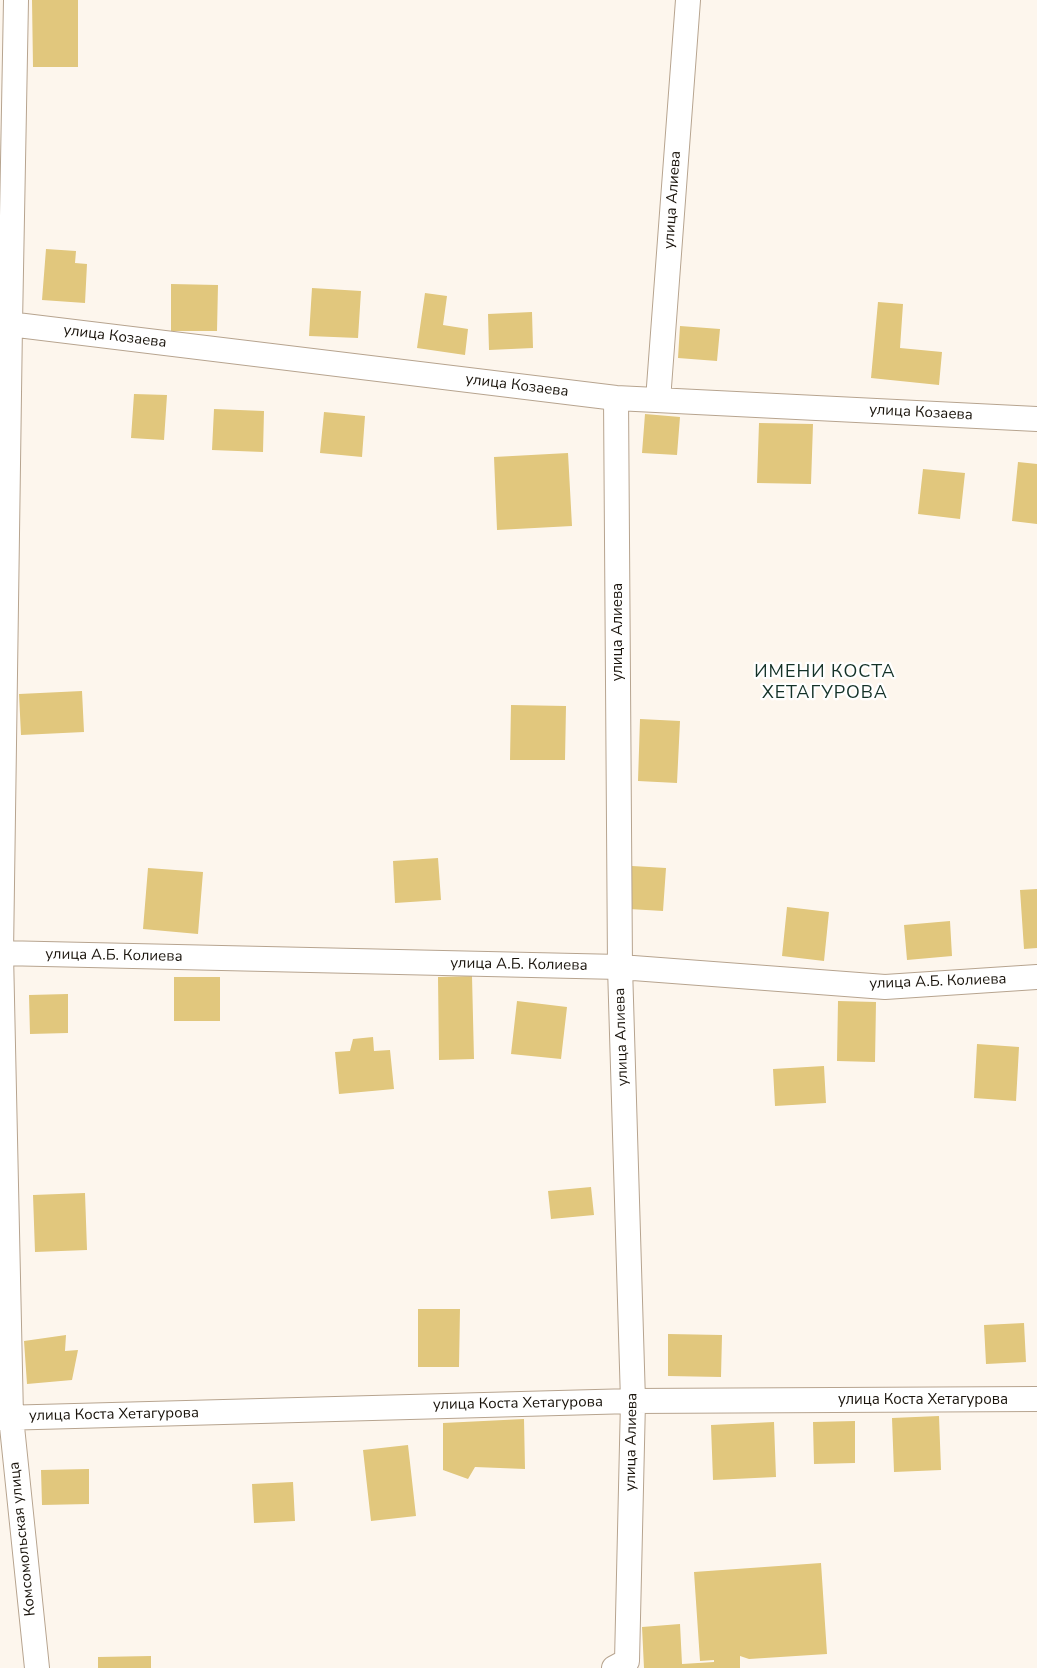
<!DOCTYPE html>
<html>
<head>
<meta charset="utf-8">
<style>
	body { margin:0 }
	canvas { display:block; background:#fdf6ed }
</style>
</head>
<body>
<canvas width="1037" height="1668"></canvas>
<script>
const c = document.querySelector('canvas').getContext('2d');
c.lineJoin = 'round';
function fill(path, color) {
  c.fillStyle = color;
  c.fill(path, 'evenodd');
}
function poly(rows) {
  const path = new Path2D();
  for (const r of rows) {
    path.moveTo(r[0], r[1]);
    for (let i = 2; i < r.length; i += 2) path.lineTo(r[i], r[i + 1]);
  }
  return path;
}
function stroke(path, color, width, dash) {
  c.strokeStyle = color;
  c.lineWidth = width;
  c.lineCap = dash ? 'butt' : 'round';
  c.setLineDash(dash || []);
  c.stroke(path);
}
function write(font, color, halo, rows, align = 'center') {
  c.font = font + ' "Nunito Sans",sans-serif';
  c.lineWidth = 4.5;
  c.setLineDash([]);
  c.textBaseline = 'middle';
  c.strokeStyle = halo;
  c.fillStyle = color;
  for (const [text, x, y, turn = 0] of rows) {
    c.save();
    c.translate(x, y);
    c.rotate((+turn || 0) * Math.PI / 180);
    c.textAlign = isNaN(turn) ? turn : align;
    if (halo) c.strokeText(text, 0, 0);
    c.fillText(text, 0, 0);
    c.restore();
  }
}
fill(poly([
	[32,0,78,0,78,67,33,67],
	[46,249,76,251,75,263,87,264,85,303,42,300],
	[171,284,218,285,217,331,171,331],
	[312,288,361,291,358,338,309,336],
	[425,293,447,296,443,325,468,329,465,355,417,348],
	[878,302,903,304,900,348,942,352,939,385,871,378],
	[532,312,533,348,489,350,488,314],
	[680,326,720,329,717,361,678,358],
	[134,394,167,395,164,440,131,438],
	[214,409,264,411,263,452,212,450],
	[324,412,365,416,362,457,320,453],
	[645,414,680,417,677,455,642,453],
	[759,423,813,424,811,484,757,483],
	[568,453,572,526,497,530,494,457],
	[1018,462,1037,464,1037,524,1012,521],
	[923,469,965,473,960,519,918,514],
	[82,691,84,732,21,735,19,694],
	[511,705,566,706,565,760,510,760],
	[640,719,680,721,677,783,638,781],
	[438,858,441,900,395,903,393,861],
	[632,866,666,868,663,911,629,909],
	[148,868,203,872,198,934,143,929],
	[1037,889,1037,948,1024,949,1020,890],
	[787,907,829,912,824,961,782,956],
	[950,921,952,956,907,960,904,925],
	[472,976,474,1059,439,1060,438,977],
	[174,977,220,977,220,1021,174,1021],
	[68,994,68,1033,30,1034,29,995],
	[517,1001,567,1007,561,1059,511,1054],
	[838,1001,876,1002,875,1062,837,1061],
	[373,1037,374,1051,390,1050,394,1089,339,1094,335,1052,350,1051,353,1039],
	[977,1044,1019,1047,1016,1101,974,1098],
	[824,1066,826,1103,775,1106,773,1069],
	[591,1187,594,1215,551,1219,548,1191],
	[85,1193,87,1250,35,1252,33,1195],
	[418,1309,460,1309,459,1367,418,1367],
	[1024,1323,1026,1362,986,1364,984,1325],
	[668,1334,722,1335,721,1377,668,1376],
	[66,1335,65,1351,78,1350,72,1380,27,1384,24,1341],
	[939,1416,941,1470,894,1472,892,1418],
	[524,1419,525,1469,475,1467,468,1479,443,1470,443,1423],
	[855,1421,855,1463,814,1464,813,1422],
	[774,1422,776,1477,713,1480,711,1425],
	[408,1445,416,1516,371,1521,363,1450],
	[89,1469,89,1504,42,1505,41,1470],
	[293,1482,295,1521,254,1523,252,1484],
	[821,1563,827,1654,749,1659,740,1656,740,1668,644,1668,642,1627,680,1624,682,1664,714,1662,714,1660,700,1661,694,1572],
	[151,1656,151,1668,98,1668,98,1657]
]), '#e1c77d');
const street = poly([
	[16,0,10,324,1,953,11,1417,37,1668],
	[0,323,616,398,1037,419],
	[658,400,688,0],
	[0,953,620,967,885,987,1037,977],
	[0,1418,633,1401,1037,1399],
	[614,1668,627,1661,633,1401,620,967,616,398]
]);
stroke(street, '#b7a48f', 26);
stroke(street, '#fff', 24);
write('15px', '#1a140c', '#fff', [
	["улица Алиева",673,200,-86],
	["улица Козаева",115,337,7],
	["улица Козаева",517,386,7],
	["улица Козаева",921,413,3],
	["улица Алиева",618,632,-90],
	["улица А.Б. Колиева",114,956,1],
	["улица А.Б. Колиева",519,965,1],
	["улица А.Б. Колиева",938,982,-2],
	["улица Алиева",622,1037,-92],
	["улица Коста Хетагурова",923,1400],
	["улица Коста Хетагурова",518,1404,-1],
	["улица Коста Хетагурова",114,1415,-1],
	["улица Алиева",632,1442,-89],
	["Комсомольская улица",23,1539,-96]
]);
c.letterSpacing = '1px';
write('18px', '#143228', '#fff', [
	["ИМЕНИ КОСТА",825,673],
	["ХЕТАГУРОВА",825,694]
]);
c.letterSpacing = '0px';
</script>
</body>
</html>
